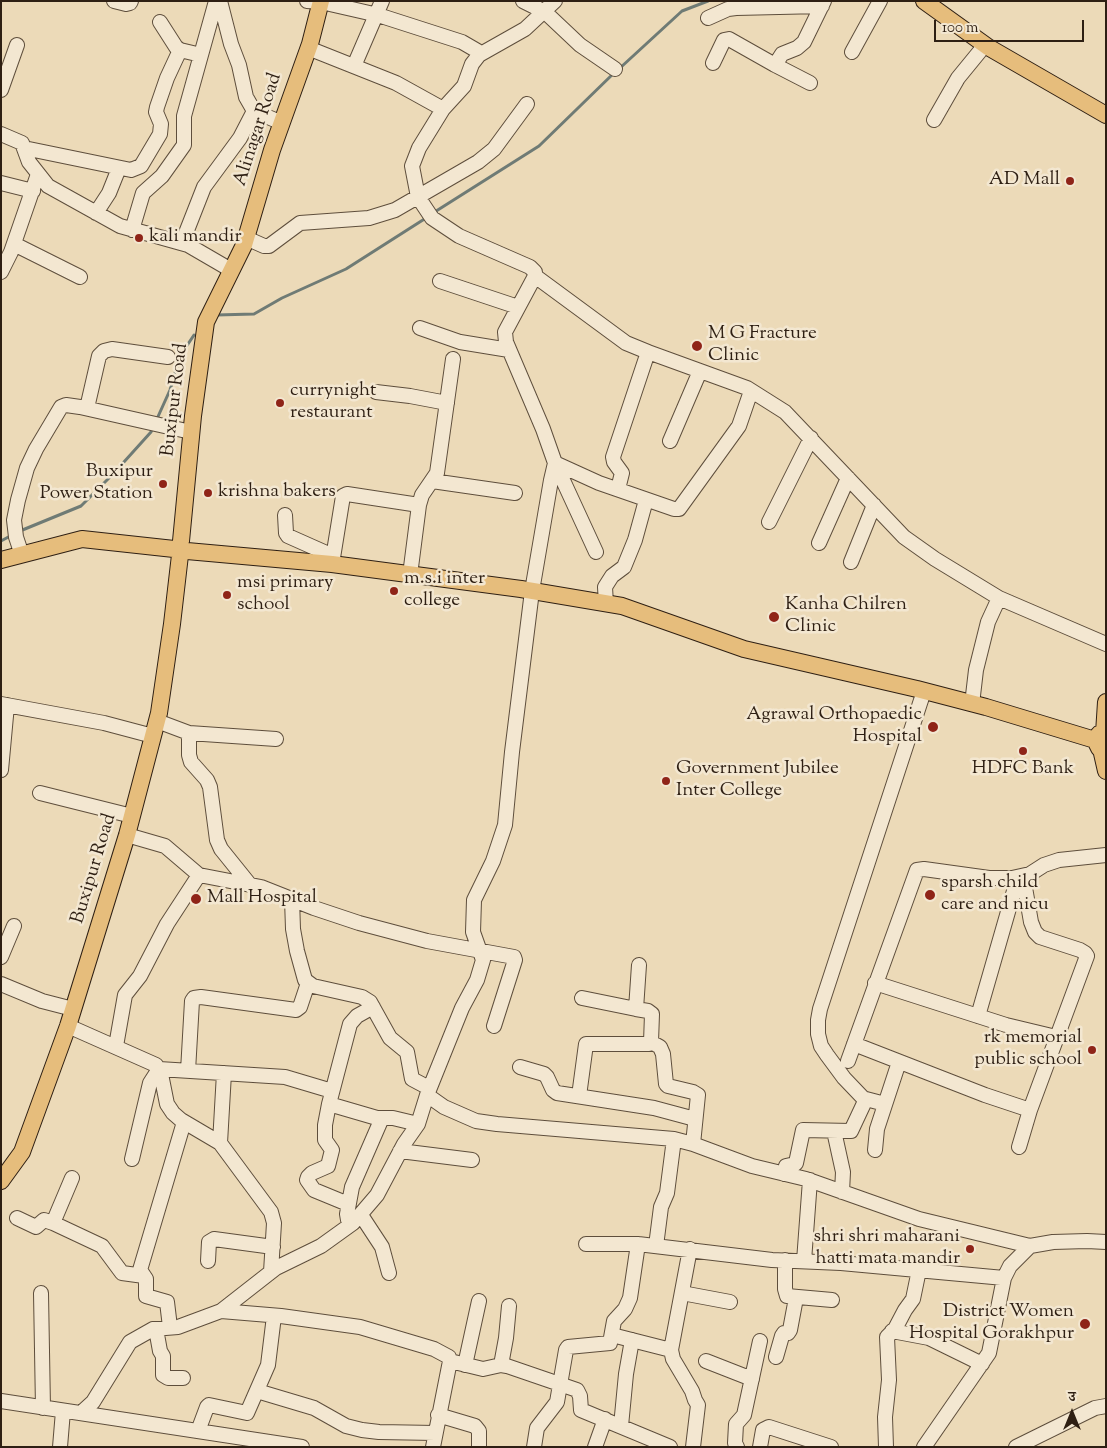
<!DOCTYPE html>
<html>
<head>
<meta charset="utf-8">
<style>
	body { margin:0 }
	#map { position:relative; width:1107px; height:1448px; overflow:hidden; background:#ecdab8; font-family:"Sorts Mill Goudy","Noto Serif Devanagari",serif }
	canvas { display:block }
	.frame { position:absolute; inset:0; border:2px solid #2e1f13; pointer-events:none }
	.north { position:absolute; left:1047px; top:1388px; width:50px; height:50px; -webkit-text-stroke:4px #f3e7d1; paint-order:stroke; rotate:0deg; font-size:14px; font-weight:700; line-height:20px; text-align:center; color:#2e1f13 }
	.north::after { content:''; display:block; margin:auto; width:18px; height:22px; background:#2e1f13; clip-path:polygon(50% 0,100% 100%,50% 72%,0 100%) }
	.scale { position:absolute; left:934px; top:20px; width:150px; height:22px; box-sizing:border-box; border:2px solid #2e1f13; border-top:0; padding-left:6px; font-size:15px; line-height:18px; white-space:nowrap; color:#2e1f13; -webkit-text-stroke:4px #f3e7d1; paint-order:stroke }
</style>
</head>
<body>
<div id="map">
<canvas width="1107" height="1448"></canvas>
<div class="frame"></div>
<div class="north">उ</div>
<div class="scale">100 m</div>
</div>
<script>
const c = document.querySelector('canvas').getContext('2d');
c.lineJoin = 'round';
function poly(rows) {
  const path = new Path2D();
  for (const r of rows) {
    path.moveTo(r[0], r[1]);
    for (let i = 2; i < r.length; i += 2) path.lineTo(r[i], r[i + 1]);
  }
  return path;
}
function stroke(path, color, width, dash) {
  c.strokeStyle = color;
  c.lineWidth = width;
  c.lineCap = dash ? 'butt' : 'round';
  c.setLineDash(dash || []);
  c.stroke(path);
}
function write(font, color, halo, rows, align = 'center') {
  c.font = font + ' "Sorts Mill Goudy",serif';
  c.lineWidth = 5;
  c.setLineDash([]);
  c.textBaseline = 'middle';
  c.strokeStyle = halo;
  c.fillStyle = color;
  for (const [text, x, y, turn = 0] of rows) {
    c.save();
    c.translate(x, y);
    c.rotate((+turn || 0) * Math.PI / 180);
    c.textAlign = isNaN(turn) ? turn : align;
    if (halo) c.strokeText(text, 0, 0);
    c.fillText(text, 0, 0);
    c.restore();
  }
}
stroke(poly([
	[620,68,682,11,708,1],
	[433,213,539,146,615,72],
	[216,315,254,314,282,298,346,269,426,218],
	[156,421,170,390,180,356,194,335],
	[20,531,81,506,114,473,151,432,153,427],
	[1,541,12,535]
]), '#6f7b75', 3);
const minor = poly([
	[114,1,126,4,130,3,131,1],
	[220,1,231,44,239,65,246,97,254,111,282,123],
	[307,1,321,2,378,15,462,42,481,53],
	[523,1,545,12,580,45,615,69],
	[708,18,728,9,736,8,822,6],
	[160,22,176,47,180,50,201,55],
	[308,48,396,83,443,109],
	[852,52,880,1],
	[713,63,724,40,729,39,775,65,810,83],
	[775,65,782,54,797,48,804,42,824,1],
	[354,66,382,1],
	[1,90,17,45],
	[934,120,958,78,985,45],
	[1,134,22,143,29,162,48,186,120,226,188,245,231,270],
	[24,148,131,170,141,166,160,134,161,124,156,112,157,107,167,78,180,50],
	[1,183,33,191],
	[96,213,109,193,119,168],
	[132,230,143,193,162,176,184,145,184,116,216,1],
	[246,238,264,246,269,246,300,223,369,218,395,210,478,162,494,149,527,104],
	[182,243,204,187,240,138,254,111],
	[14,244,80,277],
	[1,272,11,252,38,174],
	[535,276,626,343,648,352],
	[440,281,518,307],
	[420,328,460,342,509,350],
	[376,392,410,396,447,403],
	[87,408,99,356,104,351,112,349,168,357],
	[670,441,700,371],
	[555,463,599,483,674,509,679,509,739,426,751,391],
	[555,463,596,552],
	[432,481,515,493],
	[618,489,622,473,614,462,613,457,648,352,747,388,785,412,904,537,935,559,999,598,1106,644],
	[285,515,286,533,288,536,333,556],
	[769,522,811,438],
	[819,543,848,478],
	[22,555,16,537,14,520,18,500,27,468,36,449,61,407,66,405,80,407,191,432],
	[851,562,874,505],
	[332,564,343,496,347,494,419,505],
	[410,575,419,505,422,495,437,473,453,359],
	[606,604,605,587,612,576,624,567,635,540,646,500],
	[1,704,104,723,153,736],
	[972,704,976,670,988,622,999,598],
	[157,721,189,733,276,739],
	[189,733,189,755,191,762,207,780,210,787,217,840,221,849,250,885],
	[1,770,7,705],
	[40,793,132,816],
	[127,835,165,846,199,875,261,887,314,908,359,923,427,941,514,957,515,960,494,1026],
	[292,899,293,929,297,951,305,980,313,986,362,997,370,1002,390,1038,407,1052,412,1079,429,1088],
	[1,957,14,926],
	[875,983,1006,1025,1056,1037],
	[1,984,42,1001,73,1009],
	[582,998,636,1009],
	[978,1016,1018,877],
	[68,1026,156,1065,161,1074,167,1104,173,1113,181,1120,220,1143,271,1212,274,1223,271,1272],
	[651,1042,660,1047,663,1054,666,1084,668,1086,693,1092,698,1095,693,1144],
	[854,1044,985,1095,1030,1110],
	[116,1046,125,995,140,976,167,924,199,875],
	[848,1061,917,870,924,869,989,878,1012,878,1030,874,1044,865,1059,860,1106,855],
	[520,1067,544,1074,547,1077,553,1090,557,1093,654,1108,695,1119],
	[188,1071,192,1001,194,998,201,997,296,1010,300,1007,308,983],
	[427,1095,444,1107,476,1121,497,1124,674,1139,693,1144,752,1166,806,1179,919,1219,1030,1246],
	[579,1096,586,1044,649,1044,651,1042,652,1014,648,1011,636,1009,639,965],
	[865,1100,844,1078,827,1055,821,1046,818,1034,818,1020,820,1009,924,691],
	[329,1104,377,1118,393,1118,418,1124],
	[834,1131,843,1172,842,1192],
	[220,1143,224,1073],
	[1019,1147,1030,1110,1087,956,1085,953,1080,950,1040,937,1035,932,1031,922,1023,876],
	[875,1150,877,1129,899,1062],
	[400,1151,472,1160],
	[132,1159,150,1083,159,1069,285,1077,332,1091],
	[784,1174,786,1166,795,1164,796,1163,803,1130,851,1131,866,1099,885,1104],
	[348,1204,314,1190,307,1180,308,1177,312,1173,328,1166,332,1150,325,1140,325,1125,329,1104,350,1024,357,1016,373,1007],
	[361,1215,382,1247,389,1273],
	[17,1218,36,1227,44,1220,53,1223,102,1246,122,1273,144,1276],
	[53,1223,72,1178],
	[353,1223,348,1220,347,1214,352,1187,382,1118],
	[586,1244,638,1244,772,1260,841,1263,1004,1278],
	[656,1246,661,1207,667,1193,674,1139],
	[690,1249,671,1350,673,1359,692,1391,695,1400,698,1405,693,1447],
	[785,1260,785,1289,787,1296,832,1300],
	[208,1261,209,1242,214,1239,273,1247],
	[804,1261,810,1180],
	[41,1293,43,1408],
	[682,1293,730,1302],
	[221,1311,276,1268,321,1246,353,1223,377,1195,404,1144,418,1124,427,1095,462,1008,477,980,483,960,473,932,474,900,493,861,505,825,512,752,532,591,551,480,555,463,543,429,506,342,505,332,535,276,535,272,530,267,459,236,432,218,418,197,412,166,419,148,443,109,464,86,472,64,479,55,525,29,555,1],
	[170,1327,167,1302,146,1296,146,1279,140,1270,184,1122],
	[156,1329,160,1351,163,1356,163,1375,168,1378,183,1378],
	[892,1331,929,1338,982,1364],
	[612,1335,671,1350],
	[776,1357,782,1336,784,1333,788,1333,790,1330,796,1298],
	[450,1361,483,1369,501,1365,507,1366,577,1390,580,1396,581,1410,670,1447],
	[706,1361,752,1379],
	[465,1365,479,1301],
	[501,1365,506,1338,509,1306],
	[257,1391,314,1408,346,1426,362,1430,379,1432,435,1433],
	[1,1401,302,1447],
	[81,1413,93,1402,130,1342,153,1329,178,1327,221,1311,281,1316,360,1327,434,1349,449,1357,450,1361,433,1447],
	[438,1415,475,1426,479,1431,479,1447],
	[621,1426,626,1374,632,1340],
	[198,1431,207,1407,209,1405,247,1413,268,1365,274,1316],
	[60,1447,63,1411],
	[534,1447,537,1428,557,1402,566,1350,568,1347,610,1343,614,1321,625,1309,630,1298,638,1244],
	[595,1447,605,1419],
	[737,1447,735,1443,736,1424,744,1415,760,1341],
	[760,1447,763,1430,769,1427,831,1447],
	[886,1447,885,1417,889,1380,887,1337,895,1329,905,1310,913,1299,919,1270],
	[924,1447,989,1353,1004,1278,1010,1266,1030,1246,1053,1242,1087,1241,1106,1242],
	[1016,1447,1095,1408,1106,1406]
]);
const major = poly([
	[924,1,988,47,1106,115],
	[181,541,193,416,206,322,244,245,272,150,310,44,321,1],
	[187,551,332,564,521,589,622,606,744,649,917,689,986,707,1095,740],
	[1,560,82,539,174,549],
	[1104,733,1106,702],
	[1106,733,1099,734,1095,740,1099,748,1106,749],
	[1101,749,1106,771],
	[1,1181,22,1152,68,1026,127,835,159,713,172,624,180,555]
]);
stroke(minor, '#5e4e3c', 16);
stroke(major, '#2e1f13', 18);
stroke(minor, '#f3e7d1', 14);
stroke(major, '#e6bd7c', 16);
for (const [x, y, r, color] of [
	[1070,181,5,"#8f2418"],
	[139,238,5,"#8f2418"],
	[697,346,6,"#8f2418"],
	[280,403,5,"#8f2418"],
	[163,484,5,"#8f2418"],
	[208,493,5,"#8f2418"],
	[394,591,5,"#8f2418"],
	[227,595,5,"#8f2418"],
	[774,617,6,"#8f2418"],
	[933,727,6,"#8f2418"],
	[1023,751,5,"#8f2418"],
	[666,781,5,"#8f2418"],
	[930,895,6,"#8f2418"],
	[196,899,6,"#8f2418"],
	[1092,1050,5,"#8f2418"],
	[970,1249,5,"#8f2418"],
	[1085,1324,6,"#8f2418"]
]) {
  const dot = new Path2D();
  dot.arc(x, y, r, 0, 2 * Math.PI);
  c.fillStyle = color;
  c.fill(dot);
  stroke(dot, '#f3e7d1', 2);
}
write('19px', '#2e1f13', '#f3e7d1', [
	["Alinagar Road",259,130,-72],
	["Buxipur Road",176,400,-83],
	["Buxipur Road",95,869,-73]
]);
write('19px', '#2e1f13', '#f3e7d1', [
	["AD Mall",1060,181,"right"],
	["kali mandir",149,238],
	["M G Fracture",708,335],
	["Clinic",708,357],
	["currynight",290,392],
	["restaurant",290,414],
	["Buxipur",153,473,"right"],
	["Power Station",153,495,"right"],
	["krishna bakers",218,493],
	["m.s.i inter",404,580],
	["college",404,602],
	["msi primary",237,584],
	["school",237,606],
	["Kanha Chilren",785,606],
	["Clinic",785,628],
	["Agrawal Orthopaedic",922,716,"right"],
	["Hospital",922,738,"right"],
	["Government Jubilee",676,770],
	["Inter College",676,792],
	["HDFC Bank",1023,770,"center"],
	["sparsh child",941,884],
	["care and nicu",941,906],
	["Mall Hospital",207,899],
	["rk memorial",1082,1039,"right"],
	["public school",1082,1061,"right"],
	["shri shri maharani",960,1238,"right"],
	["hatti mata mandir",960,1260,"right"],
	["District Women",1074,1313,"right"],
	["Hospital Gorakhpur",1074,1335,"right"]
], 'left');
</script>
</body>
</html>
